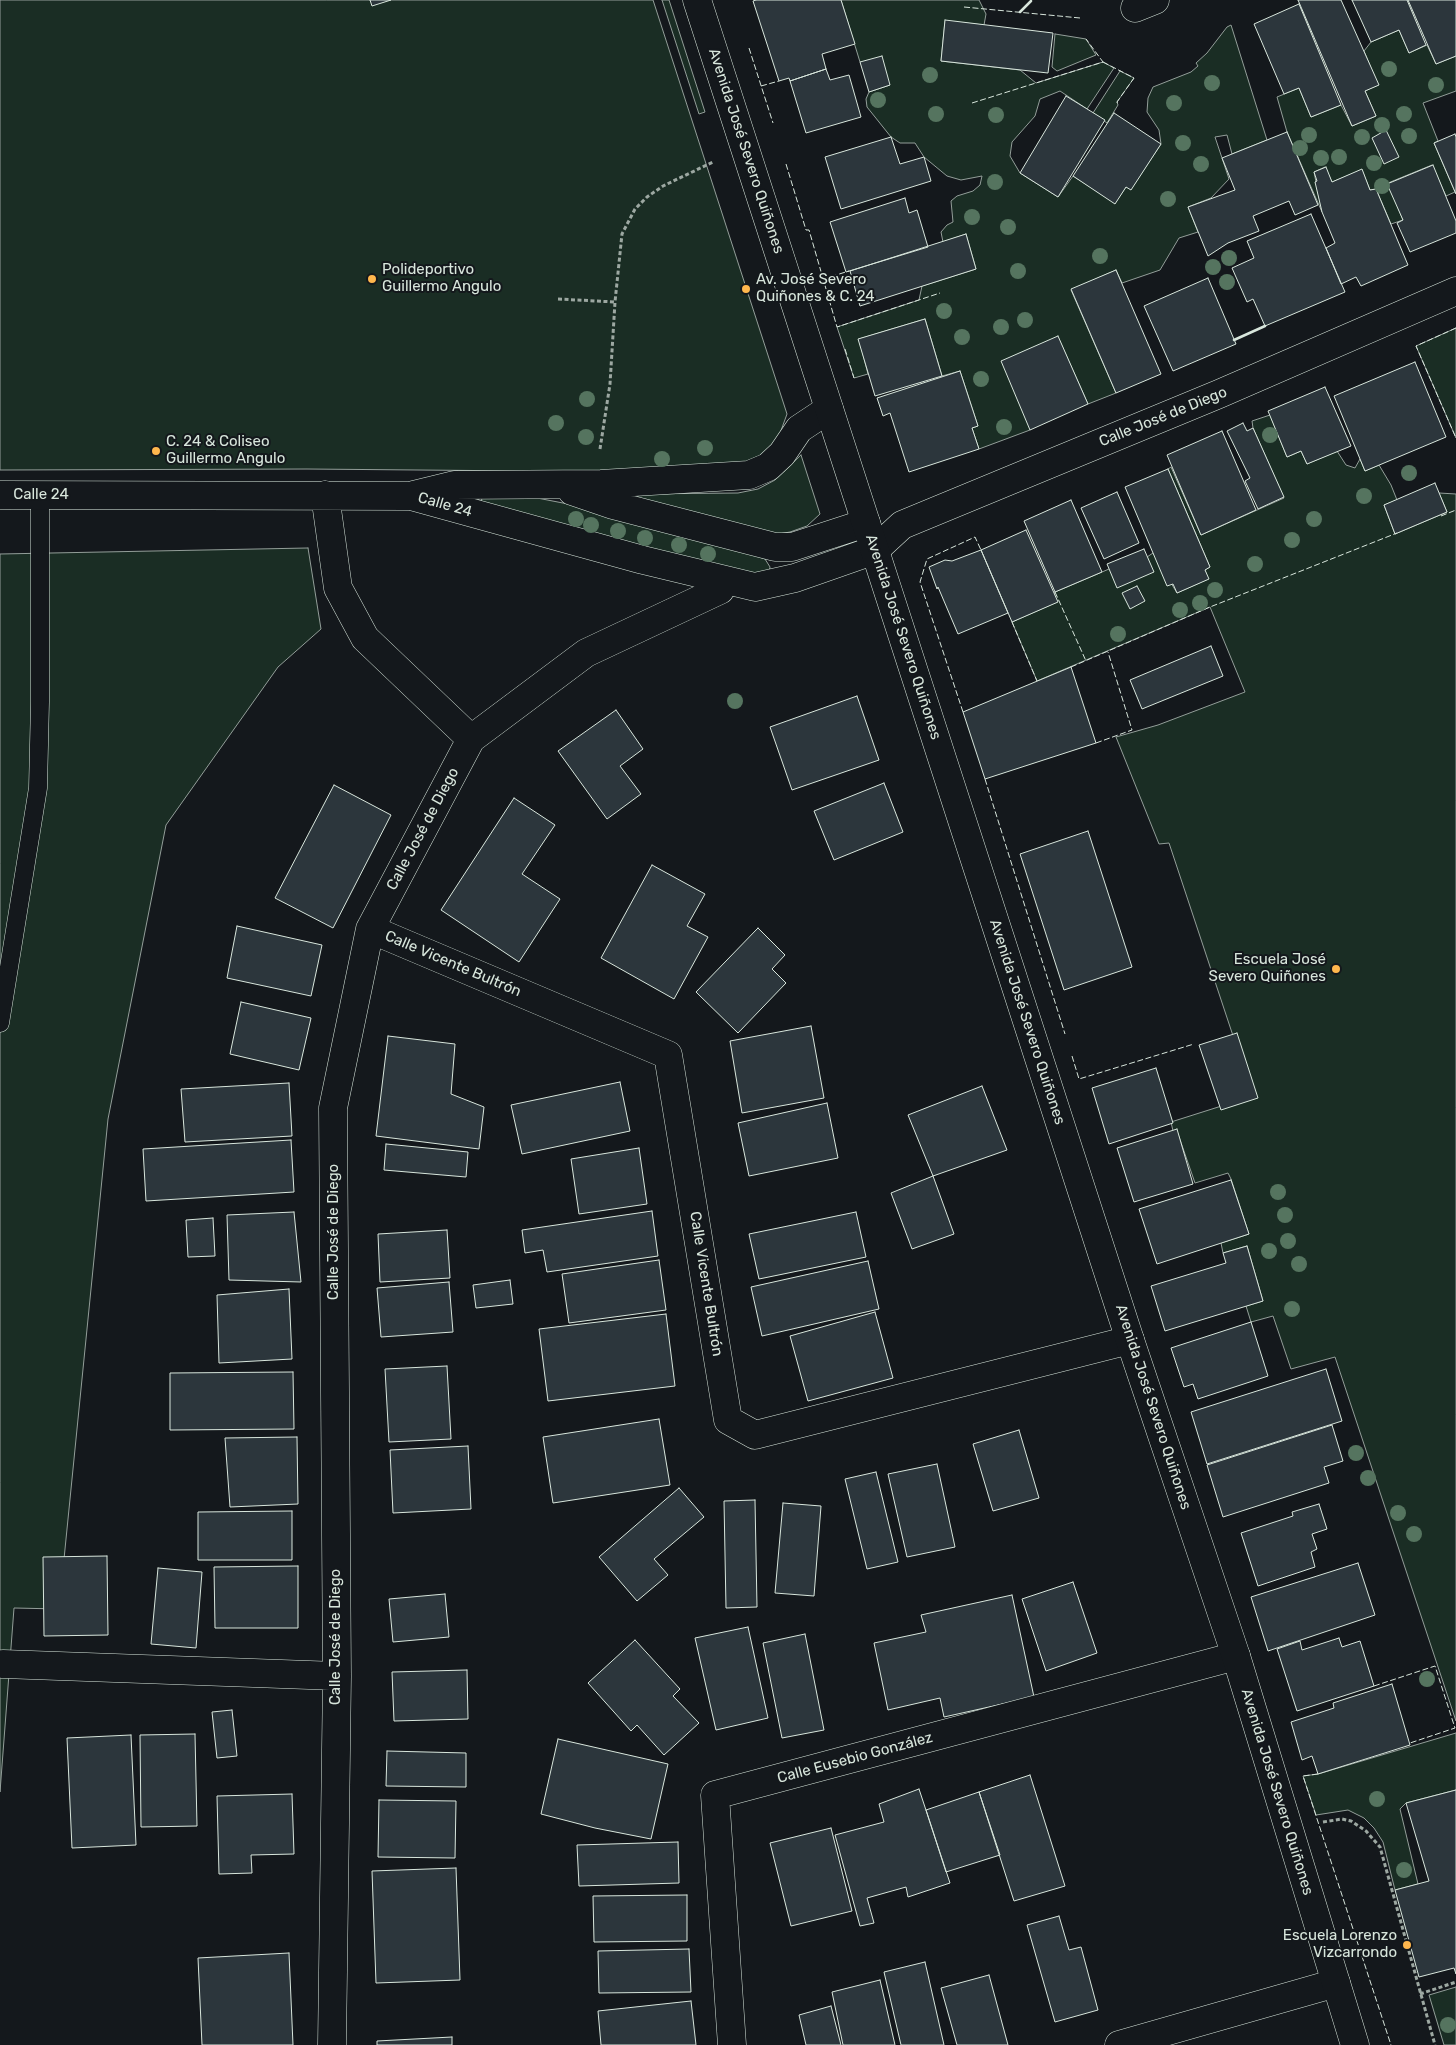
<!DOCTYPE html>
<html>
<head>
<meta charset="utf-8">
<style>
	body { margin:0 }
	canvas { display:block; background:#14181c }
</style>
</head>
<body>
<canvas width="1456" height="2045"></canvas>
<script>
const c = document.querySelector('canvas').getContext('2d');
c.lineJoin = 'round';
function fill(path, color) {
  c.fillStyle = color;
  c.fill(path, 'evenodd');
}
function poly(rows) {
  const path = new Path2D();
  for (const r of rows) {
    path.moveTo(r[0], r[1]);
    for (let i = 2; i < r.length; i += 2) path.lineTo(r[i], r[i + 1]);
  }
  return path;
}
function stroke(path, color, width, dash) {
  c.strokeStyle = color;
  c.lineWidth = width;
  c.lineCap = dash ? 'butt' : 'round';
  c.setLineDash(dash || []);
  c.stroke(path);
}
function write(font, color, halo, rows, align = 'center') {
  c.font = font + ' Rubik,sans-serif';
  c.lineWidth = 4;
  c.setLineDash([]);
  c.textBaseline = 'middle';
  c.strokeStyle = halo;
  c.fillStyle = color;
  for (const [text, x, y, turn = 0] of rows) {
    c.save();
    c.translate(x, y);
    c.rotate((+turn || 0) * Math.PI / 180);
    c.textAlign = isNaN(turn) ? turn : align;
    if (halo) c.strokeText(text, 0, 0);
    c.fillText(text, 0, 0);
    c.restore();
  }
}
const green = poly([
	[0,0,653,0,787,414,779,436,773,445,755,461,641,472,307,469,0,470,0,0],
	[662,0,669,0,705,112,699,114,662,0],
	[841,0,979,0,986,14,984,25,945,21,941,61,1020,70,1036,83,1103,62,1114,68,1087,109,1060,91,1040,99,1035,116,1012,142,1010,156,1020,173,1058,197,1073,176,1115,203,1126,187,1131,189,1161,144,1159,130,1147,112,1148,98,1153,87,1191,72,1198,66,1196,63,1207,53,1227,27,1231,25,1267,140,1232,154,1227,135,1215,137,1229,179,1211,198,1188,207,1198,232,1179,238,1160,270,1122,283,1116,270,1071,290,1116,393,1088,404,1058,337,1030,430,979,449,972,428,978,426,960,371,942,376,925,319,859,339,868,374,854,378,837,327,919,300,922,286,976,269,966,234,943,242,941,232,947,225,953,222,951,201,957,196,973,191,980,185,982,176,961,180,947,176,924,157,915,143,900,143,891,137,867,107,866,99,869,92,890,85,860,62,841,0],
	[1399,30,1409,53,1427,45,1436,64,1456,56,1456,91,1423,103,1438,141,1434,143,1455,192,1446,196,1432,165,1388,183,1403,220,1391,224,1376,189,1370,190,1362,170,1332,182,1325,167,1314,172,1322,212,1287,132,1277,97,1299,88,1311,117,1341,105,1352,126,1376,116,1365,91,1378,85,1364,51,1371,42,1399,30],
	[1055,34,1086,39,1096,55,1057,71,1052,67,1055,34],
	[1120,71,1134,78,1117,102,1118,105,1107,123,1093,113,1120,71],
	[1456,328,1456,438,1416,346,1456,328],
	[1270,415,1287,457,1301,451,1307,464,1337,451,1346,465,1355,468,1360,459,1365,471,1379,465,1391,485,1397,500,1384,505,1395,534,1447,512,1439,493,1456,494,1456,1721,1335,1357,1291,1369,1273,1316,1251,1322,1246,1306,1263,1301,1247,1246,1223,1253,1221,1243,1249,1234,1231,1179,1228,1173,1195,1183,1177,1131,1173,1131,1171,1122,1253,1096,1169,843,1159,844,1116,737,1158,725,1245,692,1210,607,1037,681,1012,622,1057,602,1054,594,1055,592,1102,572,1109,569,1153,572,1147,557,1153,553,1177,593,1208,579,1205,570,1210,567,1168,469,1171,467,1201,535,1284,498,1253,428,1252,421,1270,415],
	[801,455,820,514,807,526,790,532,773,535,634,497,634,494,738,493,758,489,775,480,801,455],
	[483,496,532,497,568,504,757,556,765,559,770,567,769,573,759,578,480,504,483,496],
	[308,548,321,629,278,667,166,825,108,1119,59,1609,14,1608,0,1792,0,554,308,548],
	[1456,1733,1456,1790,1406,1803,1400,1809,1418,1884,1395,1890,1383,1842,1374,1828,1364,1818,1348,1810,1316,1815,1303,1776,1318,1774,1456,1733],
	[1456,1987,1456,2045,1444,2045,1429,1995,1456,1987]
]);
fill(green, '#1a2d24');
stroke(green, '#939e99', 1);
const building = poly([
	[370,0,391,0,372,6,370,0],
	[756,0,841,0,855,44,822,54,826,69,790,81,789,78,779,81,753,1,756,0],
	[1298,0,1341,0,1379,85,1365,91,1376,116,1352,126,1298,0],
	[1352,0,1407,0,1426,45,1409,53,1399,30,1371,42,1352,0],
	[1408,0,1456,0,1456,56,1436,64,1408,0],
	[1299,4,1341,105,1311,117,1299,88,1284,94,1254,24,1299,4],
	[945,20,1053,33,1048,73,941,61,945,20],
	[882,56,890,85,869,92,860,62,882,56],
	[826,69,830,80,849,75,861,117,806,133,790,81,826,69],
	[1066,96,1105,120,1058,197,1020,173,1066,96],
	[1114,113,1161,144,1131,190,1126,187,1115,204,1073,176,1114,113],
	[1386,130,1399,157,1384,164,1372,138,1386,130],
	[1287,132,1318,205,1295,215,1289,201,1253,216,1259,231,1228,243,1208,256,1188,207,1235,190,1222,158,1287,132],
	[1455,134,1456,137,1456,194,1434,143,1455,134],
	[891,137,900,164,924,157,931,181,841,209,825,157,891,137],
	[1433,165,1456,221,1456,233,1410,252,1397,223,1403,220,1387,184,1433,165],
	[1326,167,1332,182,1362,169,1370,190,1376,189,1408,265,1361,286,1356,277,1341,284,1326,248,1335,243,1322,212,1315,182,1317,181,1314,172,1326,167],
	[905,198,909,213,917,210,928,247,846,272,830,222,905,198],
	[1311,214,1345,292,1265,326,1253,299,1247,302,1232,268,1254,258,1247,241,1311,214],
	[966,234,976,269,860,306,850,271,966,234],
	[1116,270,1161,374,1116,393,1071,289,1116,270],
	[1208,278,1236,344,1173,371,1144,306,1208,278],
	[925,319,942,376,875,396,858,339,925,319],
	[1058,336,1088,404,1030,430,1001,361,1058,336],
	[1415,362,1446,437,1365,471,1334,396,1415,362],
	[960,371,978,426,972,428,979,449,909,472,890,413,883,416,877,398,960,371],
	[1325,387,1351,446,1307,464,1301,451,1287,457,1268,411,1325,387],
	[1243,423,1247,431,1253,428,1284,497,1258,509,1245,481,1250,478,1227,431,1243,423],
	[1222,431,1256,510,1201,535,1167,455,1222,431],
	[1168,469,1210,567,1205,570,1209,579,1177,593,1173,584,1167,586,1125,487,1168,469],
	[1435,483,1447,512,1395,534,1384,505,1435,483],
	[1117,492,1139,543,1104,559,1081,508,1117,492],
	[1071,500,1102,572,1055,592,1024,521,1071,500],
	[1026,530,1058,602,1012,622,981,550,1026,530],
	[1144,549,1154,572,1117,588,1107,564,1144,549],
	[981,550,1008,613,958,634,938,587,937,589,929,567,945,560,952,561,981,550],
	[1137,586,1145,601,1130,609,1122,593,1137,586],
	[1211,646,1223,676,1142,709,1130,680,1211,646],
	[1071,667,1096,743,985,779,963,712,1071,667],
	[857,696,879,760,792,790,770,727,857,696],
	[616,710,643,749,620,766,641,794,607,819,558,751,616,710],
	[884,783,903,832,834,860,814,811,884,783],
	[334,785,391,815,333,928,275,898,334,785],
	[514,798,555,825,522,874,560,899,519,962,441,910,514,798],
	[1088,831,1132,967,1064,990,1020,854,1088,831],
	[652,865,705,894,687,926,708,937,674,999,601,958,652,865],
	[237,926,322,945,311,996,227,978,237,926],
	[758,928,785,955,772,969,786,983,738,1033,696,992,758,928],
	[241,1002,311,1018,299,1070,230,1054,241,1002],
	[811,1026,824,1098,742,1113,730,1041,811,1026],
	[1237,1033,1258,1098,1221,1110,1199,1045,1237,1033],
	[388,1036,455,1044,451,1094,484,1107,479,1149,376,1136,388,1036],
	[1156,1068,1173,1123,1109,1144,1092,1088,1156,1068],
	[620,1082,630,1131,522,1154,511,1105,620,1082],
	[289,1083,292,1136,185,1142,181,1089,289,1083],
	[982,1086,1007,1150,933,1176,908,1115,982,1086],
	[827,1103,838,1158,749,1176,738,1123,827,1103],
	[1177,1129,1193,1184,1134,1202,1117,1148,1177,1129],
	[291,1140,294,1192,146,1201,143,1149,291,1140],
	[386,1144,468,1152,466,1177,384,1170,386,1144],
	[639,1148,647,1204,579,1214,571,1159,639,1148],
	[933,1176,954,1234,912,1249,891,1193,933,1176],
	[1231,1180,1249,1234,1157,1264,1139,1209,1231,1180],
	[652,1211,658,1256,547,1272,543,1250,525,1253,522,1230,652,1211],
	[294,1212,301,1282,229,1280,227,1215,294,1212],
	[856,1212,866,1257,759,1279,749,1234,856,1212],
	[213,1218,215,1256,188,1257,186,1220,213,1218],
	[447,1230,450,1278,380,1282,378,1234,447,1230],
	[1247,1246,1263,1301,1165,1331,1151,1286,1226,1263,1223,1253,1247,1246],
	[659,1260,666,1310,569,1323,562,1274,659,1260],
	[868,1261,879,1309,762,1336,751,1287,868,1261],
	[510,1280,513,1304,476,1308,473,1285,510,1280],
	[449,1282,453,1332,381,1337,377,1288,449,1282],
	[289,1289,292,1359,219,1363,217,1295,289,1289],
	[875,1312,893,1378,808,1401,790,1336,875,1312],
	[666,1314,675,1386,548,1401,539,1329,666,1314],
	[1251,1322,1268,1376,1198,1399,1193,1384,1184,1387,1171,1348,1251,1322],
	[447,1366,451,1439,389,1442,385,1369,447,1366],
	[1326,1369,1342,1421,1207,1464,1191,1412,1326,1369],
	[293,1372,294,1429,170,1430,170,1373,293,1372],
	[659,1419,670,1485,553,1503,543,1437,659,1419],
	[1332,1425,1343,1461,1324,1467,1329,1483,1223,1517,1207,1465,1332,1425],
	[1019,1430,1039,1498,993,1511,973,1444,1019,1430],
	[297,1437,298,1504,230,1507,225,1438,297,1437],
	[468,1446,471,1509,393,1513,390,1450,468,1446],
	[937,1464,955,1547,907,1557,888,1474,937,1464],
	[876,1472,898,1562,867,1569,845,1479,876,1472],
	[679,1488,704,1517,654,1559,668,1575,637,1601,599,1557,679,1488],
	[755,1500,757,1607,726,1608,724,1501,755,1500],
	[783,1503,821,1506,814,1596,775,1593,783,1503],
	[1319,1504,1327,1529,1312,1534,1317,1549,1311,1552,1315,1567,1258,1586,1241,1533,1293,1516,1292,1512,1319,1504],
	[292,1511,292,1560,198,1560,198,1512,292,1511],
	[107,1556,108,1635,44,1636,43,1557,107,1556],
	[1358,1563,1375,1615,1268,1651,1251,1597,1358,1563],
	[298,1566,298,1628,215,1628,214,1567,298,1566],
	[158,1568,202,1572,196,1648,151,1644,158,1568],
	[1073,1582,1097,1653,1046,1671,1022,1599,1073,1582],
	[445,1594,449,1637,393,1642,389,1599,445,1594],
	[1012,1595,1034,1697,944,1717,940,1698,888,1710,874,1643,926,1632,921,1615,1012,1595],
	[748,1627,768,1718,716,1730,695,1638,748,1627],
	[805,1634,824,1730,782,1738,763,1643,805,1634],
	[1339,1638,1342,1647,1360,1641,1374,1686,1297,1711,1277,1649,1300,1641,1302,1650,1339,1638],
	[635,1640,680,1689,673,1696,699,1723,664,1755,637,1725,631,1731,588,1683,635,1640],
	[467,1670,468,1719,394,1721,392,1672,467,1670],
	[1392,1684,1410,1745,1318,1774,1312,1756,1302,1760,1291,1722,1334,1708,1333,1703,1392,1684],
	[232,1710,237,1756,217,1758,212,1712,232,1710],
	[195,1734,197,1826,141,1827,140,1735,195,1734],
	[131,1735,136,1845,72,1848,67,1738,131,1735],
	[558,1739,668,1764,651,1839,595,1828,541,1814,558,1739],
	[387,1751,466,1753,466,1787,386,1786,387,1751],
	[1030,1775,1065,1886,1014,1901,979,1792,1030,1775],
	[919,1789,950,1883,908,1897,906,1887,867,1898,874,1923,860,1926,835,1835,884,1822,879,1804,919,1789],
	[1456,1790,1456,1974,1454,1968,1419,1977,1395,1890,1429,1881,1406,1803,1456,1790],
	[979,1792,1000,1855,946,1872,926,1810,979,1792],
	[292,1794,294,1854,251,1855,252,1873,219,1874,217,1796,292,1794],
	[379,1800,456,1801,455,1858,378,1857,379,1800],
	[831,1828,852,1911,791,1926,770,1843,831,1828],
	[678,1842,679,1883,579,1886,577,1845,678,1842],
	[456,1868,460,1980,376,1983,372,1871,456,1868],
	[687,1895,687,1941,594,1942,593,1896,687,1895],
	[1059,1916,1069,1950,1081,1947,1098,2010,1055,2022,1027,1925,1059,1916],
	[689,1949,691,1992,599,1993,598,1951,689,1949],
	[289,1953,293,2045,202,2045,198,1958,289,1953],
	[925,1962,944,2045,901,2045,884,1972,925,1962],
	[989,1975,1008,2045,957,2045,941,1988,989,1975],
	[880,1980,895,2045,843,2045,832,1992,880,1980],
	[691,2001,696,2045,601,2045,598,2011,691,2001],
	[831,2006,841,2045,806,2045,799,2015,831,2006],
	[452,2037,452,2045,377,2045,377,2041,452,2037]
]);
fill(building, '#2c363c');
stroke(building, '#d8e6dc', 1);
const lane = poly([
	[0,1023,38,788,40,702,40,495]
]);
const street = poly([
	[1135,8,1155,0],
	[572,491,613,505,775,547,792,547,866,523],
	[0,495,411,496,643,560,755,587,795,578,875,550,902,525,1219,394,1456,291],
	[325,495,338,588,365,638,471,739],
	[413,495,454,485,601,484,749,475,768,467,782,454,799,429,829,409],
	[370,929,668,1055,728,1420,755,1435,1130,1340],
	[3,1664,337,1676],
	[332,2045,337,1676,333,1108,370,929,471,739,586,653,720,590],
	[732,2045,715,1795,1236,1656],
	[1119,2045,1336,1983]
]);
const secondary = poly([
	[697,0,1130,1340,1236,1656,1355,2045]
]);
stroke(lane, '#d8e6dc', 19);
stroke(street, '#d8e6dc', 29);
stroke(secondary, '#d8e6dc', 29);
stroke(poly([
	[558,299,615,302],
	[600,449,610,384,615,302,622,234,635,209,647,197,663,186,713,162],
	[1323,1822,1342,1819,1351,1821,1366,1831,1380,1847,1435,2045],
	[1420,1994,1456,1982]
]), '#9da8a2', 3, [4, 2.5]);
stroke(lane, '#14181c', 18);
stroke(street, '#14181c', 28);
stroke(secondary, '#14181c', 28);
stroke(poly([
	[964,7,1080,18],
	[749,48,773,123],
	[1103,62,1134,78,1117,102,1118,105],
	[761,86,779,81],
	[972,103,1103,62,1086,39],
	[786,164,806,230,809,230,837,327,940,293],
	[823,279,849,271],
	[1456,328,1416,346,1456,438],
	[845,349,854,378],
	[1441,516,1456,510],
	[1055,592,1086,661],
	[1012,622,1037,681],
	[1071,667,1210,607,1397,533],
	[963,712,920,582,927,559,975,537,981,550],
	[1096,743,1132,730,1108,652],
	[985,779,1065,1034],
	[1072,1056,1079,1079,1194,1044],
	[1374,1686,1435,1666,1455,1728,1410,1743],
	[1318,1774,1303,1776,1391,2045]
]), '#d8e6dc', 1, [6, 2.5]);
stroke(poly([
	[1020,12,1031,1],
	[1234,340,1265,326]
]), '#d8e6dc', 2.5);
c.fillStyle = '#55745f';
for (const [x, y] of [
	[1389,69],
	[930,75],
	[1212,83],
	[1436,85],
	[878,100],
	[1174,103],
	[936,114],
	[1404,114],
	[996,115],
	[1382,125],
	[1309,135],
	[1409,136],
	[1362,137],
	[1183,143],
	[1300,148],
	[1339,157],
	[1321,158],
	[1374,163],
	[1201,164],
	[995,182],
	[1382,186],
	[1168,199],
	[972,217],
	[1008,227],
	[1100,256],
	[1229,258],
	[1213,267],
	[1018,271],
	[1227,282],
	[944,311],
	[1025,320],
	[1001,327],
	[962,337],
	[981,379],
	[587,399],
	[556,423],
	[1004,427],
	[1270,435],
	[586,437],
	[705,448],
	[662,459],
	[1409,473],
	[1364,496],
	[576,519],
	[1314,519],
	[591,525],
	[618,531],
	[645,538],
	[1292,540],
	[679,545],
	[708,554],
	[1255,564],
	[1215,590],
	[1200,603],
	[1180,610],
	[1118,634],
	[735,701],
	[1278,1192],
	[1285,1215],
	[1288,1241],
	[1269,1251],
	[1299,1264],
	[1292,1309],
	[1356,1453],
	[1368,1478],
	[1398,1513],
	[1414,1534],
	[1427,1679],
	[1377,1799],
	[1404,1870],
	[1448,2025]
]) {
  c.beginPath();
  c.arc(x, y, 8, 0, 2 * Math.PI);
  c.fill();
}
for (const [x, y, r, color] of [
	[372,279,5,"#ffb74d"],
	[746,289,5,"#ffb74d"],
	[156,451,5,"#ffb74d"],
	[1336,969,5,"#ffb74d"],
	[1407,1945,5,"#ffb74d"]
]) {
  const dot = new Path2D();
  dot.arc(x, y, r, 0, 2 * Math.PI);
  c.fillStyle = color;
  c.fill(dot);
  stroke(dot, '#14181c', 2);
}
write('15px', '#d8e6dc', '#14181c', [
	["Avenida José Severo Quiñones",746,151,72],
	["Calle José de Diego",1163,417,-22],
	["Calle 24",41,495],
	["Calle 24",445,505,16],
	["Avenida José Severo Quiñones",903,637,72],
	["Calle José de Diego",423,829,-62],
	["Calle Vicente Bultrón",453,964,23],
	["Avenida José Severo Quiñones",1027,1022,72],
	["Calle José de Diego",334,1232,-90],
	["Calle Vicente Bultrón",706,1284,81],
	["Avenida José Severo Quiñones",1153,1407,72],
	["Calle José de Diego",336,1637,-90],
	["Calle Eusebio González",855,1758,-15],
	["Avenida José Severo Quiñones",1277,1792,73]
]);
write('15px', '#d8e6dc', '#14181c', [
	["Polideportivo",382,270],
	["Guillermo Angulo",382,287],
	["Av. José Severo",756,280],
	["Quiñones & C. 24",756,297],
	["C. 24 & Coliseo",166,442],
	["Guillermo Angulo",166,459],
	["Escuela José",1326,960,"right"],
	["Severo Quiñones",1326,977,"right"],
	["Escuela Lorenzo",1397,1936,"right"],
	["Vizcarrondo",1397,1953,"right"]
], 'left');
</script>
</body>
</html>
